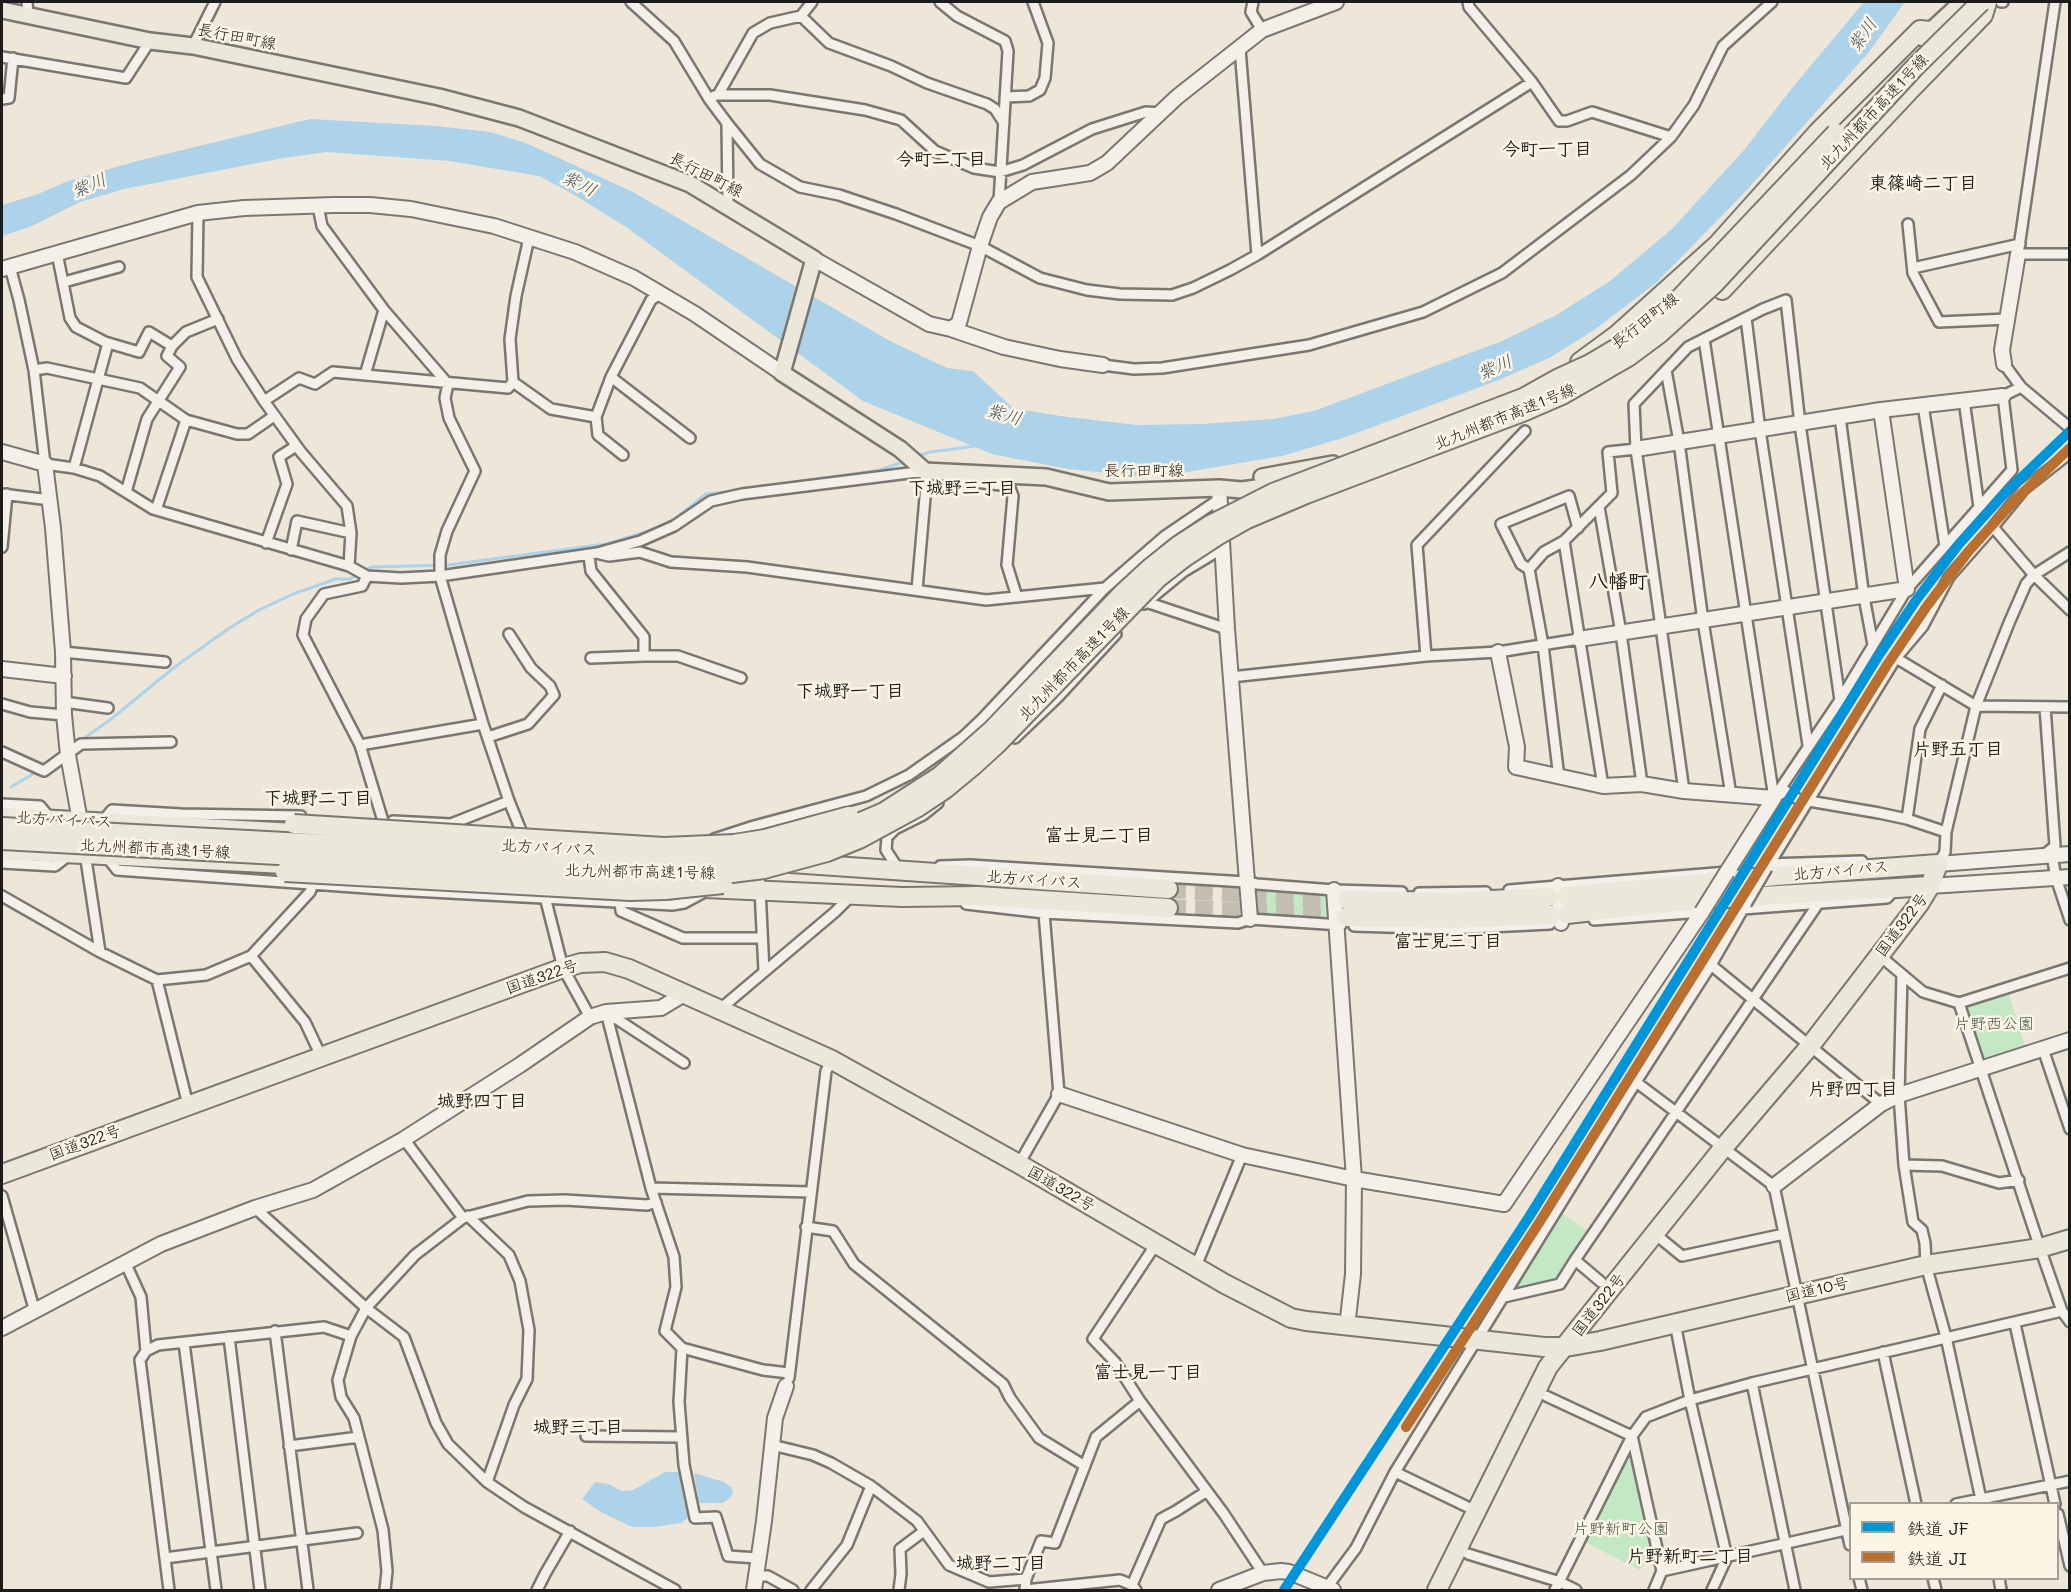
<!DOCTYPE html>
<html>
<head>
<meta charset="utf-8">
<style>
	body { margin:0 }
	#map { position:relative; width:2071px; height:1592px; overflow:hidden; background:#eee6d8; font-family:Mali,"Klee One",sans-serif }
	canvas { display:block }
	.frame { position:absolute; inset:0; border:3px solid #1c1c1c; pointer-events:none }
	.legend { position:absolute; left:1849px; top:1502px; width:210px; height:78px; box-sizing:border-box; background:#fcf5e5; border:2px solid #a29e95; margin:0; padding:8px 10px; list-style:none; font-size:18px; color:#1c1c1c }
	.legend li { display:flex; align-items:center; gap:12px; height:30px }
	.legend b { width:30px; border:2px solid #a29e95 }
</style>
</head>
<body>
<div id="map">
<canvas width="2071" height="1592"></canvas>
<div class="frame"></div>
<ul class="legend">
<li><b style="height:8px;background:#0095d9"></b>鉄道 JF</li>
<li><b style="height:8px;background:#b96f30"></b>鉄道 JI</li>
</ul>
</div>
<script>
const c = document.querySelector('canvas').getContext('2d');
c.lineJoin = 'round';
function fill(path, color) {
  c.fillStyle = color;
  c.fill(path, 'evenodd');
}
function poly(rows) {
  const path = new Path2D();
  for (const r of rows) {
    path.moveTo(r[0], r[1]);
    for (let i = 2; i < r.length; i += 2) path.lineTo(r[i], r[i + 1]);
  }
  return path;
}
function stroke(path, color, width, dash) {
  c.strokeStyle = color;
  c.lineWidth = width;
  c.lineCap = dash ? 'butt' : 'round';
  c.setLineDash(dash || []);
  c.stroke(path);
}
function write(font, color, halo, rows, align = 'center') {
  c.font = font + ' Mali,"Klee One",sans-serif';
  c.lineWidth = 5;
  c.setLineDash([]);
  c.textBaseline = 'middle';
  c.strokeStyle = halo;
  c.fillStyle = color;
  for (const [text, x, y, turn = 0] of rows) {
    c.save();
    c.translate(x, y);
    c.rotate((+turn || 0) * Math.PI / 180);
    c.textAlign = isNaN(turn) ? turn : align;
    if (halo) c.strokeText(text, 0, 0);
    c.fillText(text, 0, 0);
    c.restore();
  }
}
fill(poly([
	[1257,888,1325,892,1328,895,1330,913,1325,920,1256,915,1253,891],
	[2007,988,2025,1047,1981,1059,1963,1001],
	[1559,1212,1591,1233,1558,1282,1508,1294],
	[1627,1452,1633,1453,1653,1546,1640,1570,1583,1541]
]), '#c4e7c4');
fill(poly([
	[1864,2,1905,2,1869,52,1745,192,1656,283,1594,330,1551,357,1499,380,1346,437,1282,456,1175,474,1138,476,1068,469,992,454,863,401,626,227,573,194,539,176,449,161,327,152,283,158,124,189,80,202,32,226,2,236,2,205,38,194,68,181,137,161,310,119,436,126,490,132,526,143,633,192,890,341,947,368,973,371,1013,408,1060,416,1137,425,1202,424,1273,419,1314,411,1502,341,1558,314,1610,281,1672,229,1745,149,1792,88],
	[665,1472,679,1472,688,1518,681,1523,655,1527,632,1527,601,1512,582,1499,595,1482,608,1484,622,1491,633,1490],
	[694,1473,724,1482,732,1488,733,1493,730,1498,723,1503,699,1503]
]), '#add3ea');
stroke(poly([
	[918,456,930,452,976,446],
	[756,488,880,470,906,461],
	[365,571,371,567,448,565,606,544,655,529,676,518,706,494,741,490],
	[80,741,110,720,176,666,228,629,259,610,293,594,336,579,350,579,359,574],
	[11,787,38,771]
]), '#add3ea', 3);
stroke(poly([
	[1168,889,1347,900],
	[1168,908,1346,917]
]), '#c4beb2', 18, [18, 9]);
const street = poly([
	[27,2,28,15],
	[631,2,674,41,709,99,727,123,728,205],
	[940,2,957,16,1005,41,1008,51,999,202],
	[1253,2,1251,12,1262,30],
	[1468,2,1469,7,1532,82,1559,121,1567,121,1592,112,1671,137],
	[2001,2,2003,2],
	[2055,2,2018,254,2070,254],
	[801,16,829,43,891,66,927,83,987,104,995,109,1004,123],
	[193,46,215,2],
	[1240,49,1257,255],
	[2,57,126,78,150,41],
	[718,95,770,95,865,110,901,120,935,151,974,168,1000,172,1023,165,1092,129,1146,112,1160,113],
	[714,96,718,95,753,33,770,23,801,16,812,2],
	[1005,97,1029,96,1040,90,1045,78,1048,43,1033,2],
	[2,99,9,98,13,58],
	[727,123,760,164,800,187,839,195,896,214,980,246,1040,278,1087,290,1120,294,1172,295,1193,288,1230,270,1257,255,1532,82],
	[318,206,322,226,384,310,448,384,445,398,449,418,475,471,447,531,440,555,440,576,483,724,509,801,524,838],
	[198,213,197,277,237,359,264,401,301,452,347,506,351,533,349,566],
	[1908,224,1913,273,1939,322,2008,319],
	[57,253,70,318,76,327,105,342,139,352,149,332,172,346],
	[10,267,19,300,34,370,45,464,74,468,100,476,153,509,349,566,367,576,401,578,440,576,597,553,640,541,674,526,711,501,742,494,925,471,926,486,917,590],
	[1913,268,2020,244],
	[64,282,119,267],
	[660,294,651,300,611,377,690,438],
	[1746,318,1760,430,1808,745],
	[1704,339,1774,798],
	[2004,364,2021,387,2070,428],
	[1103,365,1134,369,1162,368,1309,345,1423,312,1502,273,1631,175,1671,137,1694,105,1723,46,1772,2],
	[34,370,47,368,140,388,186,420,237,434,248,434,274,416],
	[1666,370,1679,442,1703,621,1731,795],
	[365,375,384,310],
	[611,377,596,417,598,435,623,455],
	[513,382,551,409,596,417],
	[1964,400,1979,507],
	[264,401,299,378,315,384,333,372,508,388,513,382,510,339,516,296,529,238],
	[1923,405,1945,546],
	[1840,417,1864,597,1873,645],
	[74,468,108,343],
	[958,472,957,480,1009,486,1013,496,1007,565,1017,597],
	[126,492,147,419,180,367,167,356,172,346,186,332,218,319],
	[2,494,50,500],
	[1599,507,1621,633,1642,784],
	[156,510,186,420],
	[1993,527,2034,575,2070,610],
	[266,543,287,484,279,457,296,446],
	[2,547,7,494],
	[291,550,297,521,351,533],
	[600,554,609,556,640,552,671,562,747,567,986,600,1105,588],
	[589,556,591,571,644,637,644,656,678,656,741,678],
	[1529,569,1521,564,1501,524,1569,496,1578,528],
	[367,576,362,586,324,594,306,619,303,635,360,745,383,821],
	[1146,602,1227,629],
	[1144,604,1183,572,1223,548],
	[63,652,165,662],
	[1426,656,1417,545,1525,431],
	[591,658,644,656],
	[1896,658,1976,706,2070,707],
	[1231,677,1426,656,1498,652,1579,639],
	[64,702,108,708],
	[2,704,30,712,64,715],
	[488,737,528,724,554,695,550,686,531,668,509,634],
	[1015,738,1058,697,1116,634],
	[360,745,483,724],
	[2,752,44,771,81,744,171,742],
	[1559,778,1543,645,1529,569,1544,552,1564,541],
	[1603,786,1564,541,1612,493,1608,452,1636,449],
	[1684,791,1636,449,1634,404,1688,347,1763,309,1786,300,1800,424,1840,700],
	[1776,797,1786,791,1802,802,1809,801,1879,813,1907,819,1946,832],
	[1774,798,1840,700,1907,589,2012,470,2003,396,2021,387],
	[2,804,40,806,50,818],
	[1907,819,1920,729,1942,685],
	[393,821,451,824,509,801],
	[102,822,112,810,181,814,301,816],
	[714,839,754,826,866,796,909,775,963,737,982,719,1105,588,1165,536,1218,500],
	[85,853,100,952],
	[2044,855,2055,846,2045,707],
	[2052,855,2056,878,2070,920],
	[106,856,117,870,394,890,672,905,684,903,708,890],
	[2,863,55,866,68,856],
	[1769,864,1862,861],
	[1938,864,1945,852,1946,832,1976,706,2009,623,2026,584,2034,575,2070,552],
	[940,866,970,865,1246,882,1257,884,1334,890,1402,892],
	[1767,868,1896,658,1923,626,1949,577,1993,527,2024,489,2070,453],
	[759,869,764,971],
	[899,870,886,850,887,837,895,829,923,815,938,803],
	[542,885,563,968,590,1017],
	[1509,890,1727,872],
	[1419,893,1486,892],
	[2,896,100,952,157,980,206,975,251,956,310,892,313,884],
	[620,902,621,911,683,938,762,938],
	[966,904,1044,913,1238,923,1250,919,1341,925],
	[1743,909,1887,898,1894,890],
	[1594,920,1702,912],
	[1354,926,1449,929,1550,924],
	[1879,955,1923,992,1959,1003,2040,1248,2062,1311,2070,1322],
	[251,956,305,1022,321,1056],
	[1711,965,1881,1104],
	[1902,975,1899,1095,1904,1165,1913,1222,1922,1230,1925,1243,1926,1265,1946,1337,1982,1504],
	[157,980,188,1105],
	[1959,1003,2070,968],
	[719,1010,835,912,852,895],
	[606,1012,651,1188,674,1257,676,1287,665,1331,682,1348,763,1370,789,1373],
	[606,1012,684,1063],
	[2043,1049,2070,1129],
	[1636,1082,1774,1186,1850,1545],
	[404,1139,463,1218],
	[1019,1164,1059,1094,1044,913],
	[1904,1165,1942,1166,1999,1183,2019,1180],
	[651,1188,811,1192],
	[2,1196,35,1312],
	[255,1208,366,1308,404,1337,436,1423,448,1444,487,1482,524,1507,675,1590],
	[468,1216,509,1255,520,1281,529,1330,527,1379,514,1405,487,1482],
	[806,1227,833,1231,854,1264,1003,1384,1010,1398,1039,1438,1085,1466],
	[1655,1234,1682,1256,1784,1234],
	[1156,1244,1093,1339,1115,1362,1140,1401,1224,1514,1263,1573],
	[125,1262,141,1297,146,1351],
	[1196,1266,1242,1155],
	[1601,1282,1575,1260,1818,904],
	[1504,1297,1560,1284,1575,1260],
	[1675,1323,1690,1400,1727,1557,1712,1590],
	[2015,1324,2055,1504],
	[275,1331,308,1590],
	[229,1337,260,1590],
	[184,1343,216,1590],
	[682,1348,679,1402,684,1465,695,1518,716,1517,728,1556,757,1558],
	[1883,1352,1916,1504],
	[789,1378,826,1071,832,1060],
	[1752,1383,1795,1590],
	[1546,1396,1632,1436],
	[586,1436,681,1437],
	[1632,1436,1662,1571,1654,1590],
	[772,1445,813,1455,831,1463,871,1486,917,1521,949,1565,989,1582,1026,1579],
	[289,1446,359,1437],
	[1395,1472,1636,1082,1711,965,1746,904],
	[1956,1504,2070,1481],
	[2058,1514,2070,1566],
	[1468,1554,1560,1582,1576,1590],
	[165,1558,357,1533],
	[1662,1571,1850,1529],
	[755,1576,768,1576,793,1590],
	[1859,1578,1862,1590],
	[1933,1578,1936,1590],
	[1999,1578,2001,1590],
	[1132,1585,1161,1519,1176,1511,1207,1491],
	[169,1590,140,1360,146,1351,158,1345,324,1327,351,1336],
	[385,1590,387,1571,383,1530,354,1418,341,1397,338,1380,351,1336,366,1308,415,1255,463,1218,528,1201,565,1200,647,1205,656,1202],
	[537,1590,545,1574,570,1531],
	[811,1590,847,1545,871,1486],
	[899,1590,901,1574,900,1549,924,1531],
	[1136,1590,1132,1585,1120,1580,1025,1590,1026,1579,1041,1541,1055,1543,1096,1437,1140,1401],
	[1325,1590,1356,1548,1395,1472,1476,1511],
	[1555,1590,1632,1436,1646,1417,1690,1400,1752,1383,2062,1311]
]);
const secondary = poly([
	[814,259,929,324,951,329,959,323,980,246,990,217,999,202,1032,182,1090,173,1107,163,1177,97,1262,30,1336,2],
	[2,269,198,213,244,208,334,205,370,205,411,209,494,226,575,252,634,278,695,314,782,373],
	[951,329,1004,347,1060,359,1103,365],
	[2004,364,2002,350,2018,254],
	[1636,449,1881,410,2003,396],
	[2,452,45,464,53,528,63,652,64,715,68,755,80,821],
	[1219,488,1227,629,1250,919],
	[1579,639,1907,589,1881,410],
	[1498,652,1517,747,1516,767,1603,786,1642,784,1684,791,1774,798,1727,872],
	[2,669,64,676],
	[1938,864,2070,854],
	[1558,886,1561,923],
	[1930,886,2070,877],
	[1334,890,1354,1179,1353,1274,1347,1327],
	[1059,1094,1242,1155,1354,1179,1504,1204,1702,912],
	[1774,1186,1881,1104,1899,1095,2070,1040],
	[2,1328,161,1244,255,1208,313,1190,404,1139,520,1065,590,1017,606,1012,661,1008,684,994],
	[754,1590,764,1521,775,1418,786,1386],
	[1219,1590,1263,1573,1281,1571,1289,1572,1333,1590]
]);
const primary = poly([
	[2,10,150,41,193,46,439,97,519,118,690,184,814,259,782,373,900,449,925,471,1046,477,1109,492,1219,488,1242,490,1285,484],
	[1923,38,1962,2],
	[1262,477,1333,464]
]);
const highway = poly([
	[1722,290,1910,90,1983,15,1987,2],
	[1580,362,1618,334,1717,245,1819,131,1920,30,1930,31],
	[2,817,350,836],
	[2,850,285,864],
	[791,863,1168,889],
	[705,888,902,897,978,896,1168,908],
	[1347,900,1452,902,1549,897],
	[1567,914,1695,900,1930,886],
	[1346,917,1452,919,1551,915],
	[2,1174,563,968,581,963,605,962,629,969,832,1060,1019,1164,1225,1284,1291,1318,1306,1321,1544,1347,1566,1347,1600,1341,1926,1265,2040,1248,2070,1239],
	[1437,1590,1548,1367,1723,1148,1810,1046,1919,904,1930,886,1938,864,1776,876,1566,896]
]);
stroke(street, '#7a7771', 14);
stroke(secondary, '#7a7771', 18);
stroke(primary, '#7a7771', 20);
stroke(highway, '#7a7771', 22);
stroke(street, '#f4f0e9', 9);
stroke(secondary, '#f4f0e9', 14);
stroke(primary, '#ece7db', 15);
stroke(highway, '#ece7db', 18);
const streetBridge = poly([
	[1746,904,1767,868]
]);
const secondaryBridge = poly([
	[1702,912,1727,872]
]);
const highwayBridge = poly([
	[294,824,664,847,734,844,765,839,849,816],
	[2,827,665,862,695,862,759,855,823,838,884,812,940,776,992,730,1124,592,1150,568,1179,545,1210,525,1273,493,1523,398,1557,379,1590,364,1622,345,1680,298,1836,133],
	[2,840,663,876,732,873,764,869,827,852,859,839,918,807,945,789,974,765,997,744,1158,578,1185,557,1217,536,1247,519,1306,494,1525,411,1562,395,1628,357,1659,334,1715,283,1915,67,1981,2],
	[285,872,630,891,665,890,723,884]
]);
stroke(streetBridge, '#7a7771', 14, []);
stroke(secondaryBridge, '#7a7771', 18, []);
stroke(highwayBridge, '#7a7771', 22, []);
stroke(streetBridge, '#f4f0e9', 9);
stroke(secondaryBridge, '#f4f0e9', 14);
stroke(highwayBridge, '#ece7db', 18);
stroke(poly([
	[1284,1590,1529,1217,1877,658,1917,599,1959,544,2005,493,2070,431]
]), '#0095d9', 10);
stroke(poly([
	[1406,1427,1539,1223,1887,665,1927,606,1968,552,2014,501,2070,448]
]), '#b96f30', 10);
write('16px', '#1c1c1c', '#fcf5e5', [
	["長行田町線",237,37,11],
	["北九州都市高速1号線",1874,112,-47],
	["長行田町線",706,175,27],
	["長行田町線",1645,321,-38],
	["北九州都市高速1号線",1505,417,-22],
	["長行田町線",1144,471],
	["北九州都市高速1号線",1074,664,-46],
	["北方バイパス",64,820,3],
	["北方バイパス",549,848,3],
	["北九州都市高速1号線",155,849,3],
	["北方バイパス",1841,871,-5],
	["北九州都市高速1号線",640,872,1],
	["北方バイパス",1034,880,4],
	["国道322号",1902,925,-53],
	["国道322号",542,977,-19],
	["国道322号",85,1143,-20],
	["国道322号",1061,1189,30],
	["国道10号",1817,1290,-13],
	["国道322号",1599,1305,-52]
]);
write('16px', '#44594a', '#fcf5e5', [
	["片野西公園",1994,1024],
	["片野新町公園",1621,1529]
]);
write('italic 18px', '#455967', '#fcf5e5', [
	["紫川",1863,35,-55],
	["紫川",579,184,27],
	["紫川",89,186,-23],
	["紫川",1495,368,-24],
	["紫川",1004,415,16]
]);
write('bold 18px', '#1c1c1c', '#fcf5e5', [
	["今町一丁目",1547,149],
	["今町二丁目",941,159],
	["東篠崎二丁目",1923,183],
	["下城野三丁目",962,488],
	["下城野一丁目",850,691],
	["片野五丁目",1958,749],
	["下城野二丁目",318,798],
	["富士見二丁目",1099,835],
	["富士見三丁目",1448,941],
	["片野四丁目",1853,1089],
	["城野四丁目",482,1101],
	["富士見一丁目",1148,1372],
	["城野三丁目",578,1427],
	["片野新町二丁目",1690,1556],
	["城野二丁目",1001,1563]
]);
write('bold 20px', '#1c1c1c', '#fcf5e5', [
	["八幡町",1618,582]
]);
</script>
</body>
</html>
